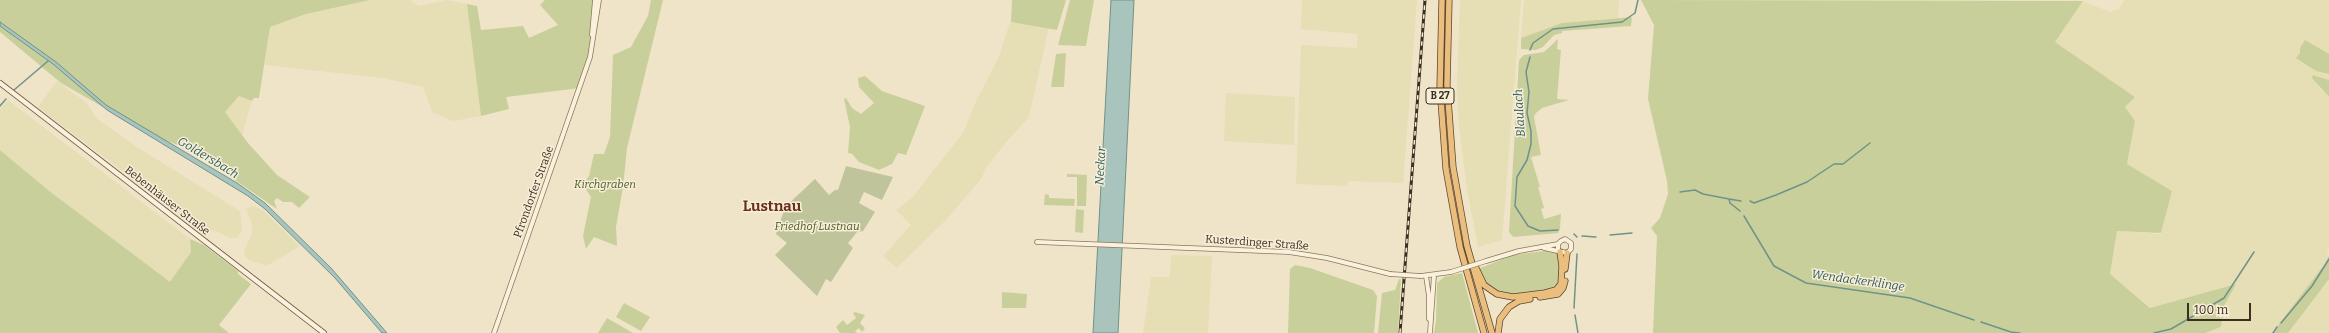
<!DOCTYPE html>
<html>
<head>
<meta charset="utf-8">
<style>
	body { margin:0 }
	#map { position:relative; width:2329px; height:333px; overflow:hidden; background:#f0e4c8; font-family:Bitter,serif }
	canvas { display:block }
	.scale { position:absolute; left:2187px; top:303px; width:64px; height:18px; box-sizing:border-box; border:2px solid #3d2e20; border-top:0; padding-left:5px; font-size:12px; line-height:14px; white-space:nowrap; color:#3d2e20; -webkit-text-stroke:3px #f7eed8; paint-order:stroke }
</style>
</head>
<body>
<div id="map">
<canvas width="2329" height="333"></canvas>
<div class="scale">100 m</div>
</div>
<script>
const c = document.querySelector('canvas').getContext('2d');
c.lineJoin = 'round';
function fill(path, color) {
  c.fillStyle = color;
  c.fill(path, 'evenodd');
}
function poly(rows) {
  const path = new Path2D();
  for (const r of rows) {
    path.moveTo(r[0], r[1]);
    for (let i = 2; i < r.length; i += 2) path.lineTo(r[i], r[i + 1]);
  }
  return path;
}
function stroke(path, color, width, dash) {
  c.strokeStyle = color;
  c.lineWidth = width;
  c.lineCap = dash ? 'butt' : 'round';
  c.setLineDash(dash || []);
  c.stroke(path);
}
function write(font, color, halo, rows, align = 'center') {
  c.font = font + ' Bitter,serif';
  c.lineWidth = 3;
  c.setLineDash([]);
  c.textBaseline = 'middle';
  c.strokeStyle = halo;
  c.fillStyle = color;
  for (const [text, x, y, turn = 0] of rows) {
    c.save();
    c.translate(x, y);
    c.rotate((+turn || 0) * Math.PI / 180);
    c.textAlign = isNaN(turn) ? turn : align;
    if (halo) c.strokeText(text, 0, 0);
    c.fillText(text, 0, 0);
    c.restore();
  }
}
fill(poly([
	[370,0,410,0,419,6,447,0,467,4,481,116,453,121,432,112,423,87,383,78,265,65,270,27,306,14],
	[1302,0,1417,0,1403,183,1348,181,1347,186,1296,184,1301,45,1357,48,1358,34,1301,29],
	[1460,0,1521,0,1502,240,1478,247,1467,189,1459,128,1457,84],
	[1524,0,1619,0,1618,18,1562,23,1521,38],
	[2124,0,2329,0,2329,80,2313,75,2319,87,2329,97,2329,247,2327,250,2329,256,2324,265,2272,333,2205,333,2221,327,2224,306,2235,284,2151,308,2110,274,2117,231,2161,234,2172,191,2127,164,2135,121,2125,107,2135,97,2055,42,2083,1,2110,12,2119,9],
	[1010,22,1049,27,1029,117,1007,141,985,169,982,178,947,219,897,268,883,256,911,225,896,210,912,198,963,133,977,99,999,57],
	[57,81,87,103,96,118,134,145,240,211,242,230,237,238,230,238,215,231,198,228,38,107],
	[1226,93,1295,97,1294,145,1224,141],
	[239,96,252,101,242,135,225,112],
	[8,100,190,239,191,252,170,283,48,190,0,150,0,109],
	[253,206,263,210,300,246,270,264,265,265,251,261,245,256,244,251,252,234,252,224,246,209],
	[1171,255,1212,256,1208,333,1143,333,1151,277,1170,277],
	[2329,279,2329,333,2288,333,2310,303]
]), '#e6deb5');
fill(poly([
	[0,0,370,0,306,14,270,27,259,98,254,98,252,101,239,96,225,112,248,143,277,175,310,197,299,208,292,202,283,202,277,198,274,201,277,209,210,163,178,145,157,138,61,83,0,32],
	[545,0,599,0,598,17,580,88,506,97,509,109,481,116,467,4,477,6,481,30,523,26,529,38,558,25,540,5],
	[651,0,663,0,627,148,623,187,616,227,617,246,594,237,586,249,583,236,591,197,583,185,589,176,594,154,604,154,610,137,613,55,631,47,648,16],
	[1012,0,1066,0,1057,30,1011,22],
	[1070,0,1094,0,1086,46,1058,45],
	[1641,0,2083,1,2055,42,2135,97,2125,107,2135,121,2127,164,2172,191,2161,233,2117,231,2110,274,2150,308,2236,284,2224,306,2221,327,2205,333,1653,333,1657,236,1651,228,1660,218,1668,194,1667,181,1648,99,1654,25],
	[1632,17,1631,26,1562,31,1562,33,1554,35,1543,47,1536,50,1521,49,1521,38,1562,23],
	[1558,39,1557,49,1561,50,1557,99,1569,100,1542,108,1536,113,1534,117,1541,155,1531,157,1540,187,1538,187,1544,208,1541,209,1544,219,1561,214,1560,229,1558,233,1513,237,1509,232,1519,60,1524,55,1544,52],
	[2305,40,2329,54,2329,74,2316,71,2296,58,2300,53,2300,48],
	[1066,53,1064,87,1051,87,1056,54],
	[2313,75,2329,80,2329,97,2312,78],
	[865,76,882,91,925,106,906,155,898,153,892,164,879,170,859,162,852,154,848,153,850,127,844,99,846,98,852,108,861,114,874,103,859,87,858,78],
	[0,150,48,190,170,282,191,252,190,239,204,245,238,271,238,274,251,284,219,325,229,333,0,333],
	[1067,174,1087,175,1086,206,1077,206,1077,177,1067,177],
	[1045,194,1049,195,1049,198,1075,199,1074,206,1044,205],
	[1076,209,1084,210,1083,233,1075,232],
	[1552,250,1559,255,1561,273,1558,286,1552,290,1519,295,1498,293,1487,285,1478,269,1513,255],
	[2329,256,2329,279,2288,333,2272,333,2324,265],
	[1295,265,1310,268,1373,290,1377,296,1374,333,1288,333,1290,269],
	[1462,273,1478,333,1434,333,1436,321,1437,283,1444,277],
	[1399,279,1401,279,1398,333,1378,333,1382,293,1395,290],
	[1002,292,1027,294,1026,308,1002,308],
	[624,303,650,317,641,331,616,317],
	[855,312,865,315,860,323,865,328,862,332,859,328,855,331,857,333,840,333,836,327,843,320,847,325,856,318,853,313],
	[607,318,633,333,598,333]
]), '#c9cf9b');
fill(poly([
	[846,166,893,177,882,200,864,192,859,203,875,212,863,231,857,232,848,243,853,248,831,282,826,279,817,296,775,255,787,243,776,234,785,207,815,179,829,195,835,190,838,190]
]), '#bfc49a');
const water = poly([
	[1111,0,1134,0,1118,333,1093,333,1111,0],
	[0,22,56,62,106,105,237,183,265,203,331,268,387,333,382,333,335,278,265,209,248,196,107,110,53,64,0,26,0,22]
]);
fill(water, '#a9c4bc');
stroke(water, '#6f938a', 1);
stroke(poly([
	[1530,50,1533,43,1553,29,1622,22,1635,13,1638,0],
	[1530,57,1526,72,1529,92,1527,113,1531,131,1531,144,1527,160,1517,177,1515,206,1528,226,1540,231,1558,230],
	[14,90,48,61],
	[0,106,6,99],
	[1680,192,1695,190,1703,194,1729,199,1730,203,1740,211],
	[1729,199,1741,201],
	[1750,201,1754,203,1776,195,1807,182,1834,164,1843,164,1870,143],
	[1744,216,1774,266,1806,283,1910,298,1974,320],
	[1574,234,1577,237],
	[1610,235,1632,233],
	[1582,236,1596,237],
	[1574,308,1577,254],
	[1575,315,1578,333],
	[1981,322,2011,332,2020,333],
	[2281,323,2312,286,2329,259],
	[2154,333,2171,329,2224,298,2254,252],
	[2273,333,2277,327]
]), '#6f938a', 1.5);
const tertiary = poly([
	[592,35,595,0],
	[1037,242,1289,252,1327,258,1390,274],
	[1544,248,1567,253,1571,249,1571,243,1565,239,1561,241,1558,244,1558,250],
	[1486,261,1519,251,1558,244],
	[1421,276,1451,272],
	[1426,276,1429,296,1429,319],
	[494,333,590,57,599,0],
	[1430,333,1434,275]
]);
const secondary = poly([
	[0,83,324,333]
]);
const trunk = poly([
	[1442,0,1440,87,1446,169,1460,247,1484,333],
	[1449,0,1447,85,1453,167,1467,246,1492,333],
	[1475,266,1484,285,1497,294,1513,297,1545,293,1556,290,1561,284,1562,266,1560,252],
	[1565,269,1567,253],
	[1540,297,1558,294,1563,288,1565,281],
	[1498,333,1500,319,1509,307,1519,301,1530,299]
]);
stroke(tertiary, '#8d765c', 5.5);
stroke(secondary, '#6f573f', 6);
stroke(trunk, '#5b4430', 7);
stroke(tertiary, '#faf1dc', 4);
stroke(secondary, '#faf1dc', 4.5);
stroke(trunk, '#eabe7c', 5.5);
const rail = poly([
	[1400,333,1425,0]
]);
stroke(rail, '#3d2e20', 3);
stroke(rail, '#f7eed8', 1.5, [4.5]);
const tertiaryBridge = poly([
	[1451,272,1486,261],
	[1390,274,1421,276]
]);
stroke(tertiaryBridge, '#8d765c', 5.5, []);
stroke(tertiaryBridge, '#faf1dc', 4);
for (const [x, y, w] of [
	[1440,96,28]
]) {
  const box = new Path2D();
  box.roundRect(x - w / 2, y - 8, w, 16, 3);
  c.fillStyle = '#f7eed8';
  c.fill(box);
  stroke(box, '#3d2e20', 1);
}
write('bold 10px', '#3d2e20', null, [
	["B 27",1440,96]
]);
write('italic 11px', '#4d5a26', '#f7eed8', [
	["Kirchgraben",605,185],
	["Friedhof Lustnau",817,227]
]);
write('11px', '#3d2e20', '#f7eed8', [
	["Pfrondorfer Straße",534,192,-70],
	["Bebenhäuser Straße",167,201,38],
	["Kusterdinger Straße",1257,243,4]
]);
write('italic 12px', '#2f5d5a', '#f7eed8', [
	["Blaulach",1520,113,-94],
	["Goldersbach",208,158,31],
	["Neckar",1101,166,-87],
	["Wendackerklinge",1858,281,8]
]);
write('bold 15px', '#6b2e1e', '#f7eed8', [
	["Lustnau",772,207]
]);
</script>
</body>
</html>
